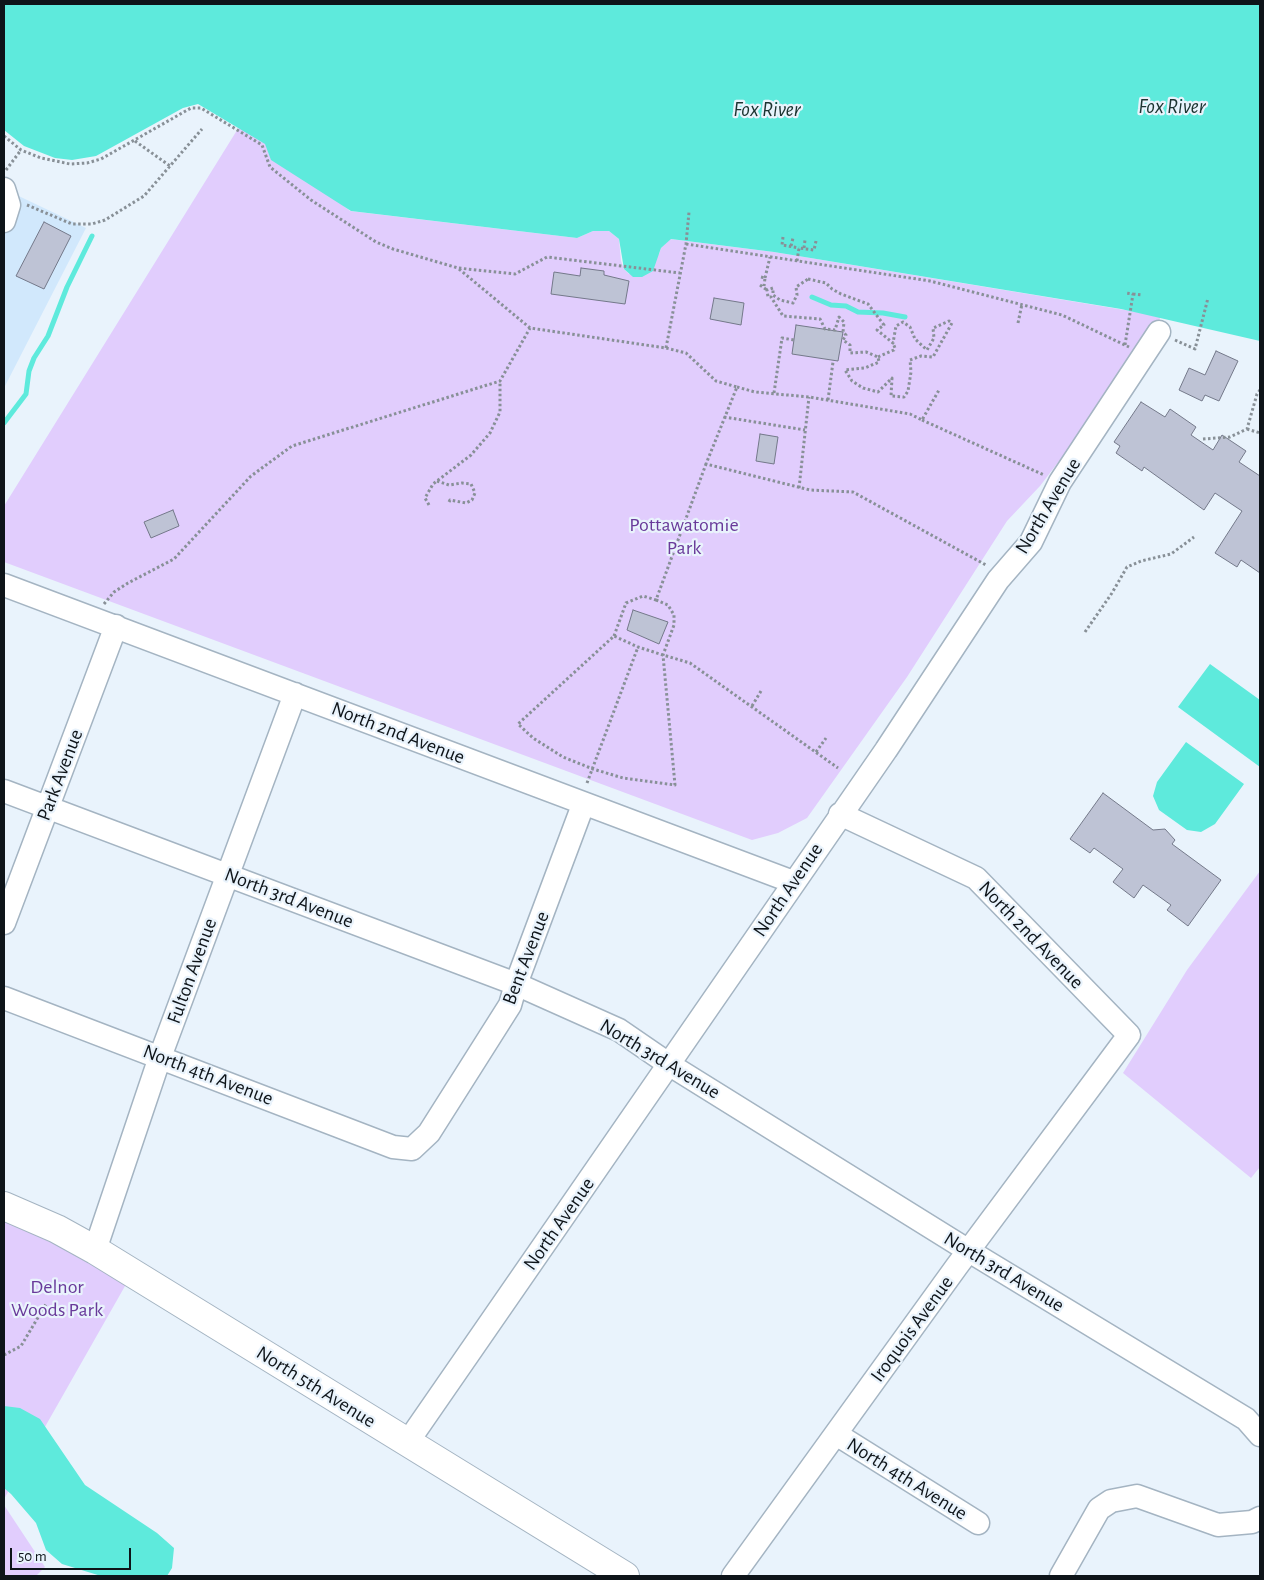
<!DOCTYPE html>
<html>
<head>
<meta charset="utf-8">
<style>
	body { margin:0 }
	#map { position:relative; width:1264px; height:1580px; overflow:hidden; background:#e9f3fc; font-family:"Alegreya Sans",sans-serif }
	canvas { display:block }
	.frame { position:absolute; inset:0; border:5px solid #0e1419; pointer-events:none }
	.scale { position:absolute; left:10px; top:1548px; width:121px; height:22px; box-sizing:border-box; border:2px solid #0e1419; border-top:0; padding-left:6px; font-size:15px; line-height:18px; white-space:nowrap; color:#0e1419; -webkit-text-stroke:4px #e9f3fc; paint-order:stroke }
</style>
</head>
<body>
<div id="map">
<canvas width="1264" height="1580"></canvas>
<div class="frame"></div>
<div class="scale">50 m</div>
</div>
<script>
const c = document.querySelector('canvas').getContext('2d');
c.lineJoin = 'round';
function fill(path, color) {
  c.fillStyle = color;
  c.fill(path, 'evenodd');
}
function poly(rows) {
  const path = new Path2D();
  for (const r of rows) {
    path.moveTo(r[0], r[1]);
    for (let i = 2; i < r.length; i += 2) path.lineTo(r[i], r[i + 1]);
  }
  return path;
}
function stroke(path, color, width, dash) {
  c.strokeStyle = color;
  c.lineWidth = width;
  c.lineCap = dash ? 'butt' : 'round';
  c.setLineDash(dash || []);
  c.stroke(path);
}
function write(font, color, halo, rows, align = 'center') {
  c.font = font + ' "Alegreya Sans",sans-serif';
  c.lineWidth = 4.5;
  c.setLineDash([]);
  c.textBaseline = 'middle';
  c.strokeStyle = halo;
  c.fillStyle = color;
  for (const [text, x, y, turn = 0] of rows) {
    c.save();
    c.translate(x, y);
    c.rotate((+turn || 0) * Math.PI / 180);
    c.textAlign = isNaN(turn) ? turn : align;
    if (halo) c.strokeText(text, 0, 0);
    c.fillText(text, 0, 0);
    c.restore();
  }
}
fill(poly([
	[4,189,86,228,4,388]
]), '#d1e8fc');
fill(poly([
	[239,127,266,144,350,211,577,238,593,231,609,231,619,239,621,261,624,269,629,274,659,254,661,248,670,239,774,252,1161,316,1149,343,1040,486,1007,521,907,677,807,818,778,833,752,840,4,562,4,506],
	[1260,871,1260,1167,1251,1178,1123,1073,1187,970],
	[4,1212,129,1279,4,1499],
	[4,1505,45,1567,36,1576,4,1576]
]), '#e1cdfd');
fill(poly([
	[4,4,1260,4,1260,341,1121,309,774,252,671,239,661,248,653,271,642,277,633,277,624,269,619,239,609,231,593,231,577,238,351,211,271,160,265,144,198,104,183,108,96,156,72,160,55,158,24,146,4,130],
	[1210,664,1260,700,1260,767,1178,707],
	[1186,742,1244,784,1215,824,1201,832,1187,830,1159,810,1153,796,1157,782],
	[4,1406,20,1408,40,1419,85,1485,157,1533,174,1548,172,1568,167,1576,101,1576,62,1564,46,1550,36,1523,11,1494,4,1488]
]), '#5eeadc');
stroke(poly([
	[812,297,831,305,846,306,858,312,883,313,905,317],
	[4,423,26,394,29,371,34,358,48,336,67,287,92,236]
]), '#5eeadc', 5);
const building = poly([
	[44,222,71,236,44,289,16,276,44,222],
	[581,268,604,271,604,275,629,281,625,304,551,294,554,272,580,276,581,268],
	[714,298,744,303,741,325,710,319,714,298],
	[796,325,843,332,838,361,792,354,796,325],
	[1216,351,1238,361,1219,401,1205,395,1202,401,1179,390,1189,368,1205,375,1216,351],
	[1141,402,1165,417,1170,409,1196,427,1191,435,1213,450,1222,435,1246,451,1239,462,1260,476,1260,573,1241,560,1237,567,1215,553,1242,511,1215,493,1204,510,1144,467,1142,471,1116,453,1120,446,1114,442,1141,402],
	[760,434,778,437,774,464,756,461,760,434],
	[173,510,179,526,151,538,144,522,173,510],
	[633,610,668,622,659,644,627,630,633,610],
	[1103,793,1153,830,1165,829,1175,840,1172,844,1221,880,1188,926,1167,910,1171,905,1143,885,1134,898,1113,882,1123,869,1094,848,1090,853,1070,839,1103,793]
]);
fill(building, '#bec3d5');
stroke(building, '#74798a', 1);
const minor = poly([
	[4,189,9,205,4,221],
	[4,585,793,882],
	[4,791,516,984,619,1030,670,1065,969,1251,1246,1419,1260,1435],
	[4,923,116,626],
	[4,998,393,1147,412,1149,429,1133,510,1005,516,984,583,805],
	[95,1250,160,1057,295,694],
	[836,1434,978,1523],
	[407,1443,886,750,998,580,1031,542,1060,482,1159,332],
	[733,1576,957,1266,1129,1035,976,878,840,814],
	[1061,1576,1099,1509,1111,1501,1137,1496,1218,1525,1252,1522,1260,1518]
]);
const major = poly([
	[4,1206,57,1229,95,1250,625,1576]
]);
stroke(minor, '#a4b4c2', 25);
stroke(major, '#a4b4c2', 30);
stroke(poly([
	[4,136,21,150,41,158,70,164,87,163,101,159,191,108,201,108,262,145,270,167,311,200,376,242,393,249,458,268,515,274,547,257,680,273],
	[135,141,170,166],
	[6,170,21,150],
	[27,205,72,224,92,224,105,220,144,196,202,129],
	[783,237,782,245,799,248],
	[686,244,930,281,1062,315,1129,347],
	[791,246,793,238],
	[804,248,805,240],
	[797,261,799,248,814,250,816,241],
	[459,269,530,328,666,348,686,353,716,381,737,387,706,464,810,490,853,492,986,565],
	[761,277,765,278,764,286],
	[765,278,770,257],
	[808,279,826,283,832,289,841,294,868,304,884,325,877,330,893,343,896,326,903,322,910,327,915,339,927,350,934,338,933,328,949,321,952,323,933,357,921,356,910,360,911,372,908,391,904,397,891,396,892,378,878,392,863,388,852,381,845,370,865,368,879,362,878,357,866,352,850,353,850,345,843,340,846,335,843,332,844,322,839,317,835,330,825,329,820,319,783,316,771,297,768,297,767,290,773,288,773,295,780,300,793,303,797,295,796,287,808,279],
	[760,285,767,290],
	[1133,294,1142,295],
	[1018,323,1022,304],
	[1175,340,1195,349,1208,298],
	[1125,345,1133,294,1126,293],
	[666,348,686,244,689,212],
	[878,357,894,350,895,348,893,343],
	[737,387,755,392,809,397,910,414,922,420,939,390],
	[774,393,782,338,794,340],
	[828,400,833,362],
	[724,417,805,430],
	[922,420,1044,475],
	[1247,429,1260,433],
	[1203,439,1230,437,1247,429,1257,394,1260,390],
	[437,481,449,485,462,483,471,484,475,493,472,500,466,503,450,500,448,504],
	[799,488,809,397],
	[429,505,425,498,433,484,471,455,490,433,500,412,500,381],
	[656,600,668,605,674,615,674,625,663,655,675,785,623,778,593,769,563,757,533,738,518,724,614,636,638,647,663,655,690,663,838,768],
	[104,604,114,592,128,583,174,559,251,476,292,446,500,381,530,328],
	[1085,632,1112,593,1127,567,1141,561,1171,554,1194,537],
	[614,636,626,603,643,596,656,600,706,464],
	[752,706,761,691],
	[816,752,826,738],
	[587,783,638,647],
	[4,1355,21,1346,46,1304]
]), '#889097', 3, [2.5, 2.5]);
stroke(minor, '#fff', 22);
stroke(major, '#fff', 28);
write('20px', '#0e1419', '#e9f3fc', [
	["North Avenue",1048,506,-59],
	["North 2nd Avenue",398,733,21],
	["Park Avenue",60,775,-69],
	["North Avenue",788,890,-56],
	["North 3rd Avenue",289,898,21],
	["North 2nd Avenue",1031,935,46],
	["Bent Avenue",526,958,-69],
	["Fulton Avenue",192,971,-70],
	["North 3rd Avenue",660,1059,31],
	["North 4th Avenue",208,1075,21],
	["North Avenue",559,1224,-55],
	["North 3rd Avenue",1004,1272,31],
	["Iroquois Avenue",912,1329,-54],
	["North 5th Avenue",316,1387,32],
	["North 4th Avenue",907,1479,32]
]);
write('20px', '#693a9a', '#e9f3fc', [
	["Pottawatomie",684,525],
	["Park",684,548],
	["Delnor",57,1287],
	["Woods Park",57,1310]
]);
write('italic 21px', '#1b3330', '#e9f3fc', [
	["Fox River",1172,107],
	["Fox River",767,110]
]);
</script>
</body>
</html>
